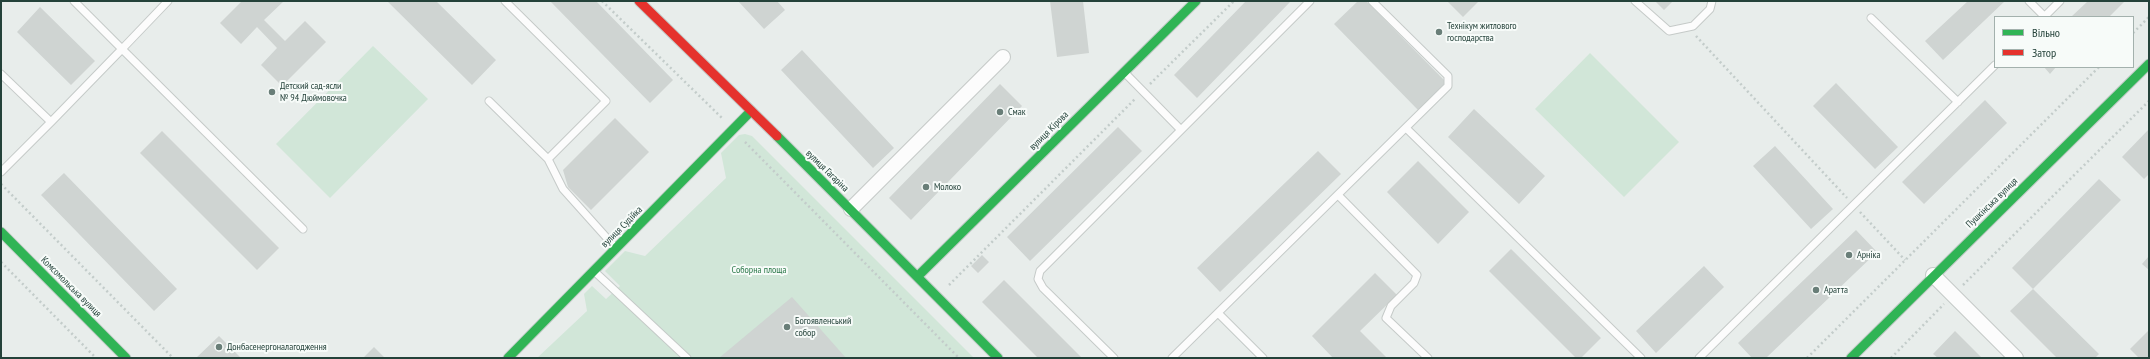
<!DOCTYPE html>
<html>
<head>
<meta charset="utf-8">
<style>
	body { margin:0 }
	#map { position:relative; width:2150px; height:359px; overflow:hidden; background:#e8edeb; font-family:"PT Sans Narrow",sans-serif }
	canvas { display:block }
	.frame { position:absolute; inset:0; border:2px solid #24423a; pointer-events:none }
	.legend { position:absolute; left:1994px; top:16px; width:140px; height:52px; box-sizing:border-box; background:#f7fbf9; border:1px solid #a3b1ad; margin:0; padding:5px 7px; list-style:none; font-size:12px; color:#24423a }
	.legend li { display:flex; align-items:center; gap:8px; height:20px }
	.legend b { width:20px; border:1px solid #a3b1ad }
</style>
</head>
<body>
<div id="map">
<canvas width="2150" height="359"></canvas>
<div class="frame"></div>
<ul class="legend">
<li><b style="height:5px;background:#30b455"></b>Вільно</li>
<li><b style="height:5px;background:#e5322d"></b>Затор</li>
</ul>
</div>
<script>
const c = document.querySelector('canvas').getContext('2d');
c.lineJoin = 'round';
function fill(path, color) {
  c.fillStyle = color;
  c.fill(path, 'evenodd');
}
function poly(rows) {
  const path = new Path2D();
  for (const r of rows) {
    path.moveTo(r[0], r[1]);
    for (let i = 2; i < r.length; i += 2) path.lineTo(r[i], r[i + 1]);
  }
  return path;
}
function stroke(path, color, width, dash) {
  c.strokeStyle = color;
  c.lineWidth = width;
  c.lineCap = dash ? 'butt' : 'round';
  c.setLineDash(dash || []);
  c.stroke(path);
}
function write(font, color, halo, rows, align = 'center') {
  c.font = font + ' "PT Sans Narrow",sans-serif';
  c.lineWidth = 4;
  c.setLineDash([]);
  c.textBaseline = 'middle';
  c.strokeStyle = halo;
  c.fillStyle = color;
  for (const [text, x, y, turn = 0] of rows) {
    c.save();
    c.translate(x, y);
    c.rotate((+turn || 0) * Math.PI / 180);
    c.textAlign = isNaN(turn) ? turn : align;
    if (halo) c.strokeText(text, 0, 0);
    c.fillText(text, 0, 0);
    c.restore();
  }
}
fill(poly([
	[373,46,428,99,330,198,276,144],
	[1590,53,1679,142,1624,197,1535,109],
	[745,134,752,136,974,358,537,358,587,311,584,294,592,286,606,299,620,286,605,271,625,251,645,256,726,178,721,153,739,135]
]), '#d1e6d8');
fill(poly([
	[242,1,284,1,264,20,285,41,305,21,326,42,282,86,261,65,277,48,257,27,241,44,220,23],
	[387,1,436,1,496,60,472,85],
	[550,1,596,1,673,80,650,103],
	[738,1,777,1,785,10,764,29],
	[1050,1,1083,1,1089,53,1057,57],
	[1246,1,1291,1,1197,98,1174,75],
	[1358,1,1366,1,1446,82,1418,110,1334,24],
	[1447,1,1479,1,1463,17],
	[1655,1,1673,1,1664,10],
	[1968,1,2005,1,1943,60,1925,41],
	[2088,1,2125,1,2109,17,2071,17],
	[40,7,95,61,71,85,17,32],
	[802,50,894,148,873,168,781,70],
	[2044,67,2056,67,2050,74],
	[1836,83,1898,147,1875,169,1813,106],
	[1000,84,1022,106,911,220,889,198],
	[1985,100,2007,123,1924,204,1902,182],
	[1474,109,1545,176,1519,204,1448,137],
	[615,118,649,152,591,210,568,187,563,170],
	[1118,127,1142,151,1030,261,1007,237],
	[2149,129,2149,174,2144,179,2122,157],
	[162,131,279,248,257,270,140,153],
	[1775,146,1833,209,1811,229,1753,166],
	[1318,151,1341,174,1220,292,1197,268],
	[1418,161,1469,212,1438,244,1387,192],
	[64,173,177,289,154,311,41,195],
	[2099,179,2121,200,2033,289,2099,354,2095,358,2057,358,2010,311,2033,289,2012,268],
	[1856,230,1877,252,1766,358,1752,358,1738,343],
	[1511,249,1601,338,1581,358,1576,358,1489,271],
	[982,255,989,262,978,273,971,266],
	[2149,256,2149,270,2142,264],
	[1704,266,1724,287,1656,353,1636,331],
	[1375,273,1397,295,1360,331,1387,358,1333,358,1312,336],
	[1004,280,1082,358,1038,358,982,302],
	[792,297,846,358,719,358],
	[2149,330,2149,358,2139,358,2130,349],
	[1955,331,1982,358,1938,358,1933,354],
	[219,336,241,358,196,358],
	[374,347,385,358,363,358]
]), '#cfd4d2');
const lane = poly([
	[74,1,122,49,168,1],
	[505,1,606,101,548,159,563,189,615,247],
	[1635,1,1669,31,1693,26,1710,9,1712,1],
	[2029,1,2044,16],
	[2044,17,2060,1],
	[1871,18,1958,102],
	[1124,72,1181,130],
	[1,74,51,122,122,49,303,229],
	[489,101,548,159],
	[1406,128,1641,358],
	[1,172,51,122],
	[1338,195,1417,275,1414,283,1391,306,1386,318,1428,358],
	[594,271,687,358],
	[1218,313,1263,358],
	[1114,358,1043,288,1038,279,1040,271,1310,1],
	[1172,358,1448,86,1448,76,1372,1],
	[1699,358,1995,65]
]);
const street = poly([
	[851,209,1003,57],
	[1933,275,2016,358]
]);
const fast = poly([
	[777,136,998,358],
	[1,232,126,358],
	[918,276,1196,1],
	[508,358,751,111],
	[1851,358,2149,64]
]);
const jam = poly([
	[639,1,777,136]
]);
stroke(lane, '#c5cac8', 9);
stroke(street, '#c5cac8', 16);
stroke(fast, '#c3cbc8', 11);
stroke(jam, '#c3cbc8', 11);
stroke(poly([
	[602,1,722,118],
	[2133,33,2149,17],
	[1696,36,1847,198],
	[1150,84,1234,1],
	[745,142,959,358],
	[1,184,173,358],
	[1860,212,1905,260],
	[1,262,96,358],
	[949,285,1135,99],
	[1963,285,2149,101],
	[1807,358,2099,67],
	[1891,358,1944,304]
]), '#c3ccca', 2.5, [2, 3]);
stroke(lane, '#fcfcfc', 7);
stroke(street, '#fcfcfc', 14);
stroke(fast, '#30b455', 9);
stroke(jam, '#e5322d', 9);
for (const [x, y, r, color] of [
	[1439,32,4,"#697e78"],
	[272,92,4,"#697e78"],
	[1000,112,4,"#697e78"],
	[926,187,4,"#697e78"],
	[1849,255,4,"#697e78"],
	[1816,290,4,"#697e78"],
	[787,327,4,"#697e78"],
	[219,347,4,"#697e78"]
]) {
  const dot = new Path2D();
  dot.arc(x, y, r, 0, 2 * Math.PI);
  c.fillStyle = color;
  c.fill(dot);
  stroke(dot, '#f7fbf9', 1.5);
}
write('10px', '#24423a', '#f7fbf9', [
	["Технікум житлового",1447,26],
	["господарства",1447,38],
	["Детский сад-ясли",280,86],
	["№ 94 Дюймовочка",280,98],
	["Смак",1008,112],
	["Молоко",934,187],
	["Арніка",1857,255],
	["Аратта",1824,290],
	["Богоявленський",795,321],
	["собор",795,333],
	["Донбасенергоналагодження",227,347]
], 'left');
write('10px', '#24423a', '#f7fbf9', [
	["вулиця Кірова",1049,131,-45],
	["вулиця Гагаріна",827,171,44],
	["Пушкінська вулиця",1992,203,-44],
	["вулиця Судійка",622,227,-45],
	["Комсомольська вулиця",71,287,45]
]);
write('10px', '#2d7a4b', '#f7fbf9', [
	["Соборна площа",759,270]
]);
</script>
</body>
</html>
